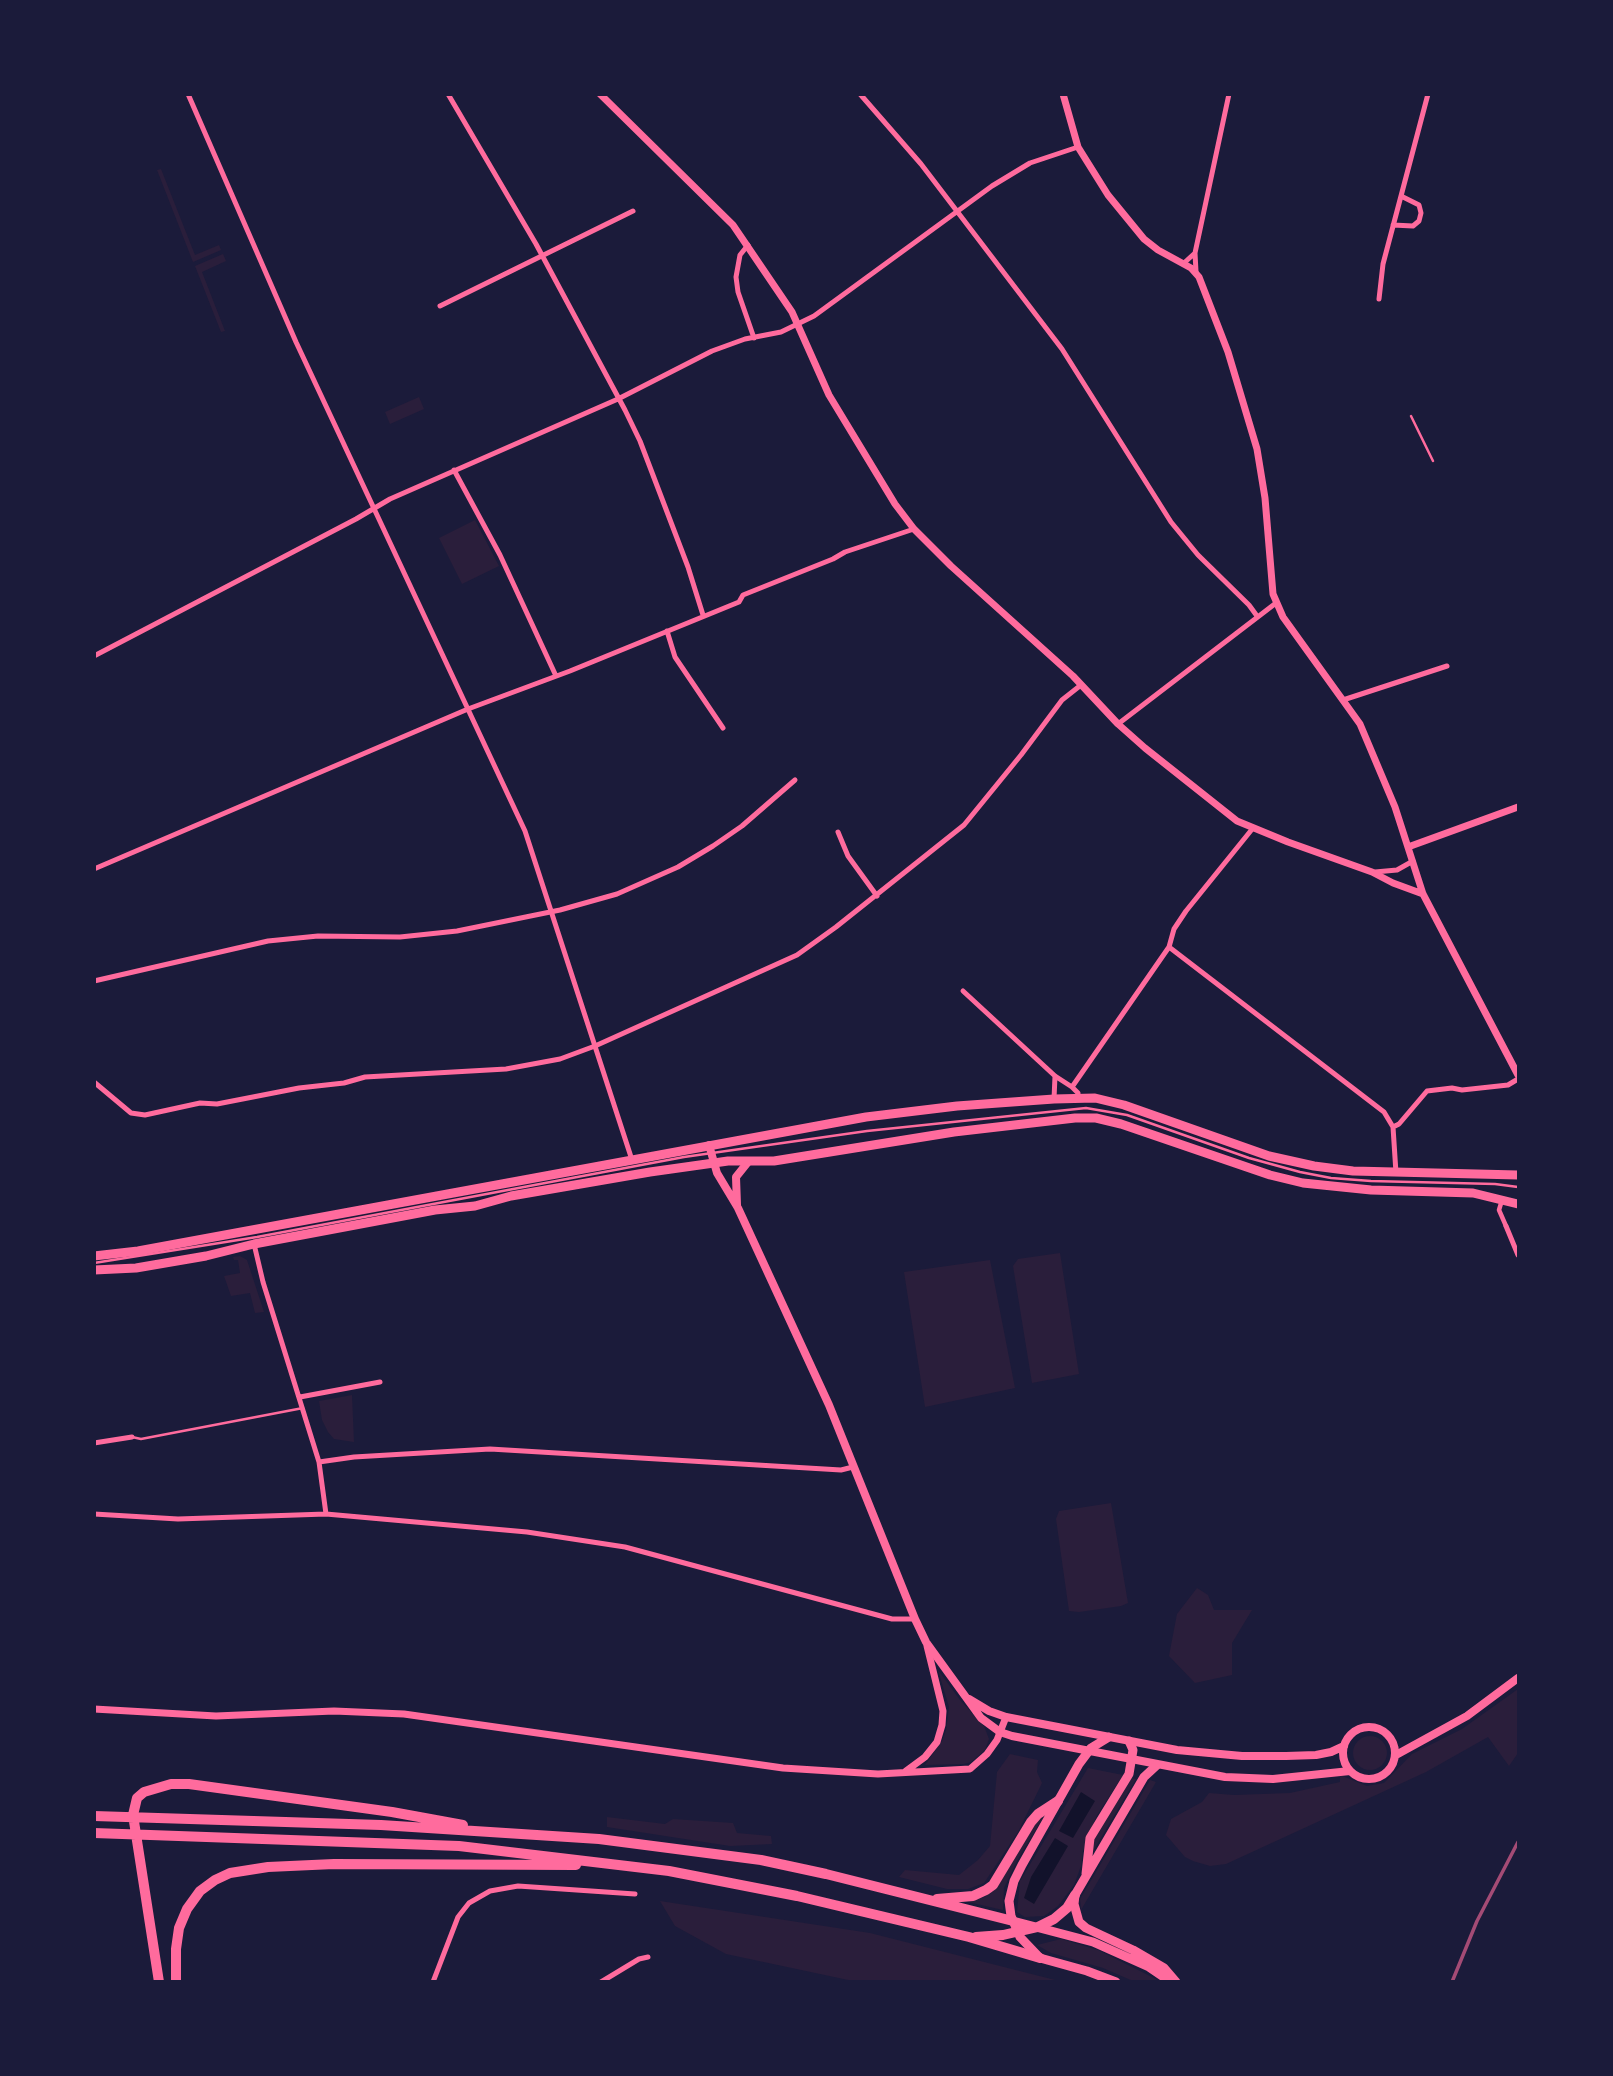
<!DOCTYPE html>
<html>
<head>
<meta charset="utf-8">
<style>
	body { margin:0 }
	#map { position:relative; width:1613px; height:2076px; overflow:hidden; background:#1b1b3a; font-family:"Sofia Sans Condensed",sans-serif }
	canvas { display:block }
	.frame { position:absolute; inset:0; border:96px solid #1b1b3a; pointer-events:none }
</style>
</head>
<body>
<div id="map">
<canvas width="1613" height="2076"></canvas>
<div class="frame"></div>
</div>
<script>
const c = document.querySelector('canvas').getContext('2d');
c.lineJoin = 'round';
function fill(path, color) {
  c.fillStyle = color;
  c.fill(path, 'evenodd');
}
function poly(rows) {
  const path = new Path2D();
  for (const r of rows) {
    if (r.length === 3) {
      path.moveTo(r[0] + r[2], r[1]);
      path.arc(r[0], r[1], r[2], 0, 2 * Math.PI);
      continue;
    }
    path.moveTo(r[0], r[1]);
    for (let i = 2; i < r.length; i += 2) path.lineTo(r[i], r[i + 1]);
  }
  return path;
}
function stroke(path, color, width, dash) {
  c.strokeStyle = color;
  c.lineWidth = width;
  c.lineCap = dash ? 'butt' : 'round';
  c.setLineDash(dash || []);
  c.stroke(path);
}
fill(poly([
	[161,169,195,255,219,245,221,250,193,262,157,170],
	[223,254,226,261,202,272,225,331,221,332,195,266],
	[419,397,424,409,390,424,385,412],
	[475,520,499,566,462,584,439,538],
	[1060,1253,1079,1374,1032,1383,1013,1266,1018,1259],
	[240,1256,247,1260,264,1312,255,1313,250,1293,231,1296,224,1276,240,1273,238,1260,234,1260,233,1257],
	[990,1260,1015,1388,925,1407,904,1272],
	[352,1395,354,1442,334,1439,328,1432,322,1420,319,1401],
	[1111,1503,1128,1603,1121,1606,1079,1612,1069,1611,1056,1519,1059,1511],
	[1197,1588,1208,1595,1214,1610,1252,1610,1232,1643,1232,1675,1195,1683,1169,1656,1177,1614],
	[938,1670,960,1700,984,1726,989,1739,985,1750,971,1762,964,1764,925,1765,942,1741,946,1730,949,1707],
	[1518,1689,1518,1753,1509,1766,1488,1737,1426,1772,1226,1864,1210,1866,1193,1861,1185,1857,1166,1835,1171,1819,1202,1802,1209,1793,1234,1795,1290,1793,1340,1782,1340,1775,1367,1786,1384,1783,1412,1754,1462,1729],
	[1370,1753,17],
	[1010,1754,1038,1760,1037,1772,1042,1783,1018,1832,984,1883,968,1889,947,1889,899,1877,905,1870,959,1875,978,1860,990,1846,997,1772],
	[1088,1768,1123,1775,1096,1817,1083,1851,1081,1866,1074,1885,1058,1906,1044,1916,1025,1917,1017,1912,1020,1881],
	[1130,1778,1136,1779,1092,1853,1093,1840],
	[1150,1780,1156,1782,1081,1910,1080,1899],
	[1044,1816,1017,1861,1004,1888,1003,1910,968,1902,985,1897,998,1884,1037,1821],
	[607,1817,665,1824,673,1819,733,1823,737,1833,771,1836,772,1844,730,1846,607,1827],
	[660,1901,870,1933,1059,1981,853,1981,726,1954,675,1926],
	[1061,1939,1098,1950,1160,1981,1133,1981,1103,1968,1051,1953,1037,1945]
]), '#2a1e3b');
fill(poly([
	[1081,1792,1095,1801,1073,1838,1059,1831],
	[1055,1838,1068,1846,1034,1904,1024,1898,1031,1877]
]), '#12122b');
stroke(poly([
	[1411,416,1433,461],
	[94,1263,257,1237,684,1157,867,1131,1086,1108,1127,1115,1249,1158,1300,1172,1331,1178,1371,1181,1495,1184,1518,1187],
	[132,1437,141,1439,303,1408]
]), '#ff6b9d', 2.5);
stroke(poly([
	[1502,1200,1499,1210,1506,1226]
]), '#ff6b9d', 4.5);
stroke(poly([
	[188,94,296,342,525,831,632,1160],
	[448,94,536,244,625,410,640,441,688,567,703,615],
	[860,94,921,164,1062,349,1171,522,1198,555,1249,605,1257,616],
	[1393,225,1413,226,1419,221,1421,213,1419,205,1401,196],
	[748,245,740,255,736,277,738,292,754,338],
	[1195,253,1229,94],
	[1184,263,1195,253,1196,272],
	[1379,299,1383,264,1428,94],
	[440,306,633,211],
	[454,470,500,555,556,676],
	[667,631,675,657,723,728],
	[94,656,356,519,390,499,618,399,712,351,745,339,781,332,814,316,992,186,1030,163,1078,147],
	[1343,700,1447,666],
	[1118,724,1276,603],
	[838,832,848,856,877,896],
	[94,869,468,709,570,671,739,602,743,595,833,559,845,552,914,529],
	[1375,872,1397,870,1413,861],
	[1169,947,1384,1112,1393,1127,1396,1173],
	[94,981,268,941,318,936,400,937,457,931,560,910,617,894,678,867,713,846,742,826,795,780],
	[963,991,1055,1076,1072,1087,1078,1093,1078,1098],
	[94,1082,131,1113,145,1115,200,1103,217,1104,299,1088,344,1083,365,1077,506,1069,560,1059,595,1046,797,955,836,927,964,825,1021,755,1062,700,1081,685],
	[1072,1087,1169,947,1174,929,1186,911,1253,828],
	[1054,1099,1055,1076],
	[1393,1127,1399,1124,1427,1091,1452,1088,1462,1090,1508,1085,1518,1079],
	[1506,1226,1518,1255],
	[254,1244,263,1282,319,1462,326,1514],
	[300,1397,380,1382],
	[94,1443,132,1437],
	[319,1462,354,1457,490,1449,841,1470,853,1467],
	[94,1514,178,1519,326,1514,527,1532,625,1547,892,1619,915,1619],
	[433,1982,458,1917,469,1903,490,1891,518,1886,635,1894],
	[601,1982,639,1959,648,1957]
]), '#ff6b9d', 5);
stroke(poly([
	[600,94,733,225,792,312,829,395,895,504,914,529,951,566,1073,676,1118,724,1145,748,1237,821,1288,842,1372,872,1393,883,1423,894],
	[1063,94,1078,147,1108,195,1144,239,1158,250,1191,268,1199,277,1228,352,1257,449,1265,498,1273,594,1283,617,1360,724,1395,807,1423,894,1518,1075],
	[1408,847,1518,807],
	[94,1709,216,1716,334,1711,404,1714,783,1768,878,1774,970,1769,987,1754,997,1740,1006,1717],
	[906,1771,925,1757,937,1742,942,1725,943,1711,927,1646]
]), '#ff6b9d', 7);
stroke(poly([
	[709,1145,717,1173,738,1208,829,1405,915,1619,926,1642,981,1718,1000,1732,1012,1736,1225,1777,1273,1779,1350,1771],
	[737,1205,736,1177,748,1162],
	[969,1699,989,1711,1006,1717,1177,1750,1242,1756,1286,1756,1316,1755,1331,1752,1344,1746],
	[1369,1753,26],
	[1396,1755,1467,1716,1518,1678]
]), '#ff6b9d', 8);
stroke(poly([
	[94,1256,138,1251,866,1117,957,1106,1054,1099,1095,1098,1124,1105,1269,1156,1314,1166,1353,1171,1518,1175],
	[94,1270,136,1268,206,1256,254,1244,435,1210,475,1206,511,1196,650,1172,728,1161,774,1161,954,1132,1075,1118,1096,1118,1121,1124,1270,1175,1303,1183,1371,1190,1473,1193,1518,1204],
	[1109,1737,1091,1748,1079,1764,1022,1865,1014,1881,1009,1901,1011,1916,1020,1937,1040,1958,1087,1971,1116,1982],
	[1157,1765,1144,1777,1075,1895,1074,1904,1079,1922,1086,1928,1133,1950,1164,1968,1176,1982],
	[1086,1874,1090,1838,1129,1774,1133,1750,1129,1741],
	[1013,1921,1093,1942,1149,1967,1171,1982]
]), '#ff6b9d', 9);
stroke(poly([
	[94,1816,381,1825,599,1839,761,1860,826,1874,1013,1921],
	[94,1833,459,1846,669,1871,797,1896,969,1937,1040,1958],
	[937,1899,973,1896,986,1890,993,1885,1031,1822,1038,1814,1058,1801],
	[976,1937,1003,1935,1038,1927,1054,1919,1067,1908,1075,1895],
	[159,1982,133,1815,137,1798,144,1792,171,1784,189,1784,392,1812,463,1825],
	[176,1982,176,1949,179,1928,187,1909,200,1891,215,1880,230,1873,268,1867,334,1864,576,1865]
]), '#ff6b9d', 10);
stroke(poly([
	[1452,1982,1477,1921,1518,1842]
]), '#a44b75', 3.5);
</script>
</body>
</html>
